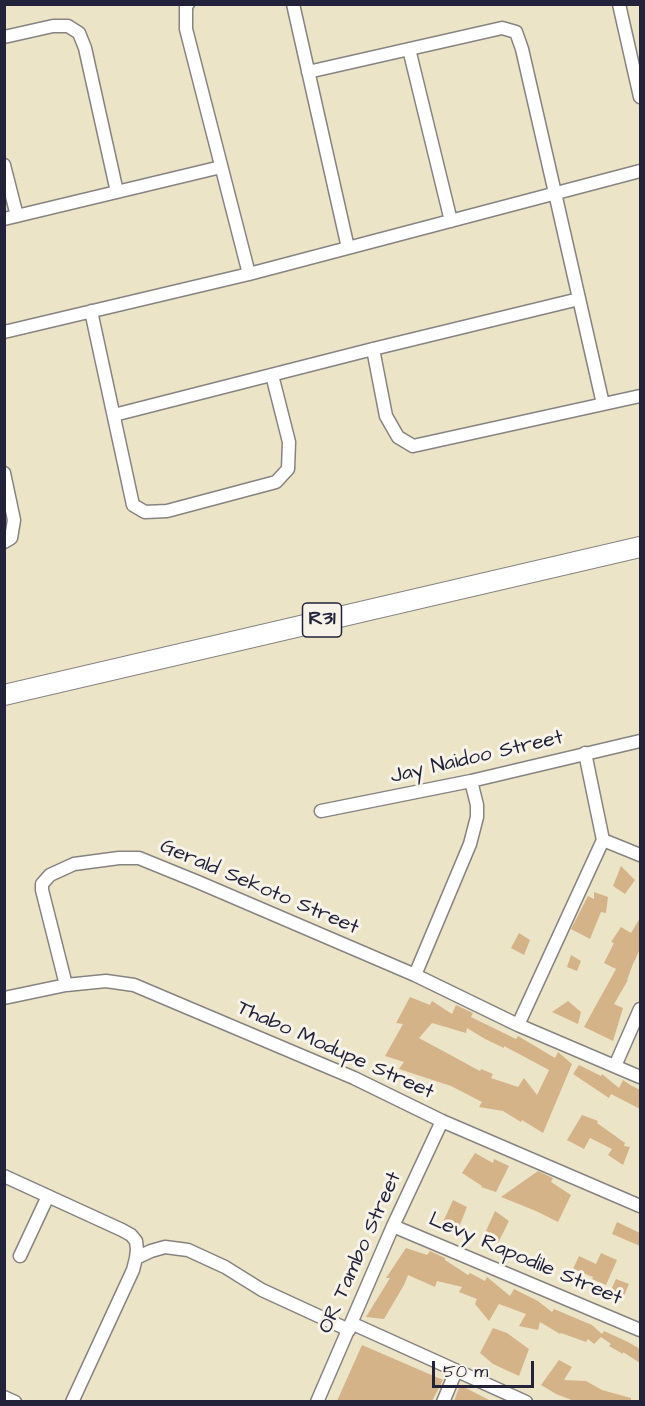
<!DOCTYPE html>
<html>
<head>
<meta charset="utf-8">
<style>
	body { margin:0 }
	#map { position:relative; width:645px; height:1406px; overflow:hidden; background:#ece4c7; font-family:"Architects Daughter",sans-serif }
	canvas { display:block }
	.frame { position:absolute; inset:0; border:6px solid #22223b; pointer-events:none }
	.scale { position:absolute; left:432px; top:1361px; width:102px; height:27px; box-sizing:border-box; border:3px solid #22223b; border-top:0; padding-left:8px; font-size:18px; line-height:21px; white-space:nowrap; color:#22223b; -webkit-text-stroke:4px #f7f3e8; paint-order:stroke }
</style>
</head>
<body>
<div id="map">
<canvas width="645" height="1406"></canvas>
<div class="frame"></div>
<div class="scale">50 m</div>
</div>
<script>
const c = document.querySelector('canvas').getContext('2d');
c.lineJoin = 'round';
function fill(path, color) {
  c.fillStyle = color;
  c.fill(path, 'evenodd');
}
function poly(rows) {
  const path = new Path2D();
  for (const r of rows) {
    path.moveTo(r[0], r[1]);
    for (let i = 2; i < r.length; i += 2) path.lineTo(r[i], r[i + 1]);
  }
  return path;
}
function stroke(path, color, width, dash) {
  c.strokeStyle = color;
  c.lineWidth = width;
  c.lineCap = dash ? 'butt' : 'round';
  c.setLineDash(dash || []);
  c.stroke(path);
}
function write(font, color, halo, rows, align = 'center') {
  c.font = font + ' "Architects Daughter",sans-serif';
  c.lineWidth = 6;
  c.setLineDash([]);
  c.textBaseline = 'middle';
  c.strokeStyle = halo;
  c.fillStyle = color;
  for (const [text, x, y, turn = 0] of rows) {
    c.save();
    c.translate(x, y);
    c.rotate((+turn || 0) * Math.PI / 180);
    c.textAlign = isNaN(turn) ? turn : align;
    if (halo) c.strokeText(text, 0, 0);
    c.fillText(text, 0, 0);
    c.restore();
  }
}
fill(poly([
	[621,866,635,880,625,894,613,886],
	[594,892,608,897,606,913,601,912,590,939,571,929,588,896,594,899],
	[640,918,640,949,633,964,627,980,628,980,614,1004,623,1008,613,1041,584,1027,616,969,604,963,614,943,611,942,621,927,631,933],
	[519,933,530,940,524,955,511,948],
	[571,955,581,961,577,971,567,967],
	[410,997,430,1005,432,1001,452,1014,456,1005,473,1013,471,1017,516,1039,518,1036,555,1058,558,1052,572,1064,543,1133,522,1120,521,1122,503,1111,479,1107,482,1102,451,1086,399,1069,404,1062,385,1056,403,1024,396,1023],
	[432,1023,466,1033,467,1028,485,1039,504,1048,504,1046,549,1070,537,1095,524,1078,518,1087,491,1078,493,1074,481,1069,480,1071,419,1038],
	[568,1001,581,1012,578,1024,552,1012],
	[579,1065,601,1076,602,1074,619,1088,623,1080,632,1086,640,1090,640,1109,611,1094,609,1098,573,1074],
	[582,1115,598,1121,597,1123,625,1143,624,1146,630,1147,623,1165,608,1155,612,1149,590,1138,584,1149,567,1140],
	[475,1153,493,1163,494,1159,509,1166,496,1192,481,1187,482,1186,462,1173],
	[538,1171,553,1178,551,1182,571,1195,558,1222,536,1211,501,1197],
	[453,1200,467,1207,459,1227,443,1222],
	[495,1211,509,1221,497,1245,482,1240],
	[617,1222,640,1233,640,1246,612,1234],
	[406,1248,427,1255,430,1251,445,1258,445,1260,468,1275,470,1273,485,1281,487,1277,510,1296,514,1289,538,1301,552,1312,554,1309,592,1325,602,1334,604,1331,628,1342,640,1349,640,1363,623,1352,623,1354,609,1346,611,1344,601,1337,594,1344,588,1339,586,1342,561,1333,560,1334,540,1322,538,1330,519,1326,526,1314,499,1304,489,1321,475,1304,477,1299,459,1292,462,1287,437,1281,435,1287,408,1275,404,1285,384,1319,366,1317,390,1278,386,1278],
	[601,1253,617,1260,606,1285,592,1279,593,1277,573,1269,579,1256,596,1264],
	[616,1279,629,1284,624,1296,611,1290],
	[493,1328,507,1333,529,1349,519,1376,493,1364,480,1353],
	[362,1345,443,1380,432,1401,337,1401],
	[559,1360,572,1367,564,1380,586,1381,602,1390,631,1398,631,1401,574,1401,556,1394,541,1385],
	[460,1385,491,1401,454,1401]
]), '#d5b389');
const street = poly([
	[188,4,186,6,186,29,249,274],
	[293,4,348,248],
	[619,4,640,97],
	[4,37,53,26,68,26,79,33,85,48,117,192],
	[409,49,451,221],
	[308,72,502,28,516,32,522,49,555,193,603,404],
	[4,165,17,216],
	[4,219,221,167],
	[91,311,133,505,145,512,167,511,276,482,288,469,289,442,272,375],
	[4,332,249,274,640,171],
	[373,349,386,416,398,437,413,446,640,396],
	[114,415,373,349,579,299],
	[4,473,14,520,11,538,4,542],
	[321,811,471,781,640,741],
	[603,840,640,855],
	[415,975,470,844,477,817,477,805,471,781],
	[66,985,42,890,42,884,50,875,74,864,119,858,139,858,198,882,415,975,518,1025,640,1077],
	[4,998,66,985,106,981,134,985,354,1078,442,1121,640,1206],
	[518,1025,603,840,585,753],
	[615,1066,640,1009],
	[4,1176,122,1230,131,1235,136,1241,137,1250,136,1258,133,1270,72,1402],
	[393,1226,640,1330],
	[20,1256,48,1196],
	[136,1258,151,1251,165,1247,188,1250,225,1267,262,1290,349,1330],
	[351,1323,526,1402],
	[4,1397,15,1402],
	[317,1402,393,1226,442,1121],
	[443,1402,456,1371]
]);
const primary = poly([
	[4,695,640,547]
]);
stroke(street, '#878381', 15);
stroke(primary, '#878381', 22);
stroke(street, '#fff', 12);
stroke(primary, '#fff', 20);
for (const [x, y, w] of [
	[322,620,39]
]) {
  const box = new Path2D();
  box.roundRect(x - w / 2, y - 17, w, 34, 4.5);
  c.fillStyle = '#f7f3e8';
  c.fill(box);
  stroke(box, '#22223b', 1.5);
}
write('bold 20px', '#22223b', null, [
	["R31",322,620]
]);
write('21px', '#22223b', '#f7f3e8', [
	["Jay Naidoo Street",477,758,-13],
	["Gerald Sekoto Street",259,888,23],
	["Thabo Modupe Street",335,1051,24],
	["OR Tambo Street",361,1253,-66],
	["Levy Rapodile Street",525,1260,23]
]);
</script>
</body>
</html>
